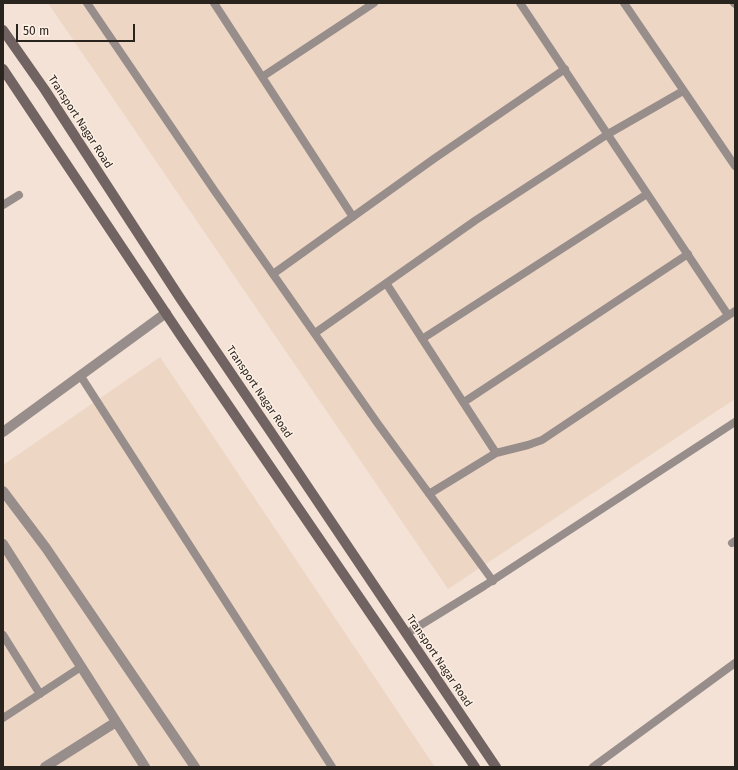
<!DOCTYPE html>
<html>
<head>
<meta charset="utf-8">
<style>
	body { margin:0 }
	#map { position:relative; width:738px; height:770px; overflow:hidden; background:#f3e2d5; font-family:"Fira Sans",sans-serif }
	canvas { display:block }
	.frame { position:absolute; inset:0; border:4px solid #2a241f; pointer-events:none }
	.scale { position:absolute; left:16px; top:24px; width:119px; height:18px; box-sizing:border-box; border:2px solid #2a241f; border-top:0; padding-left:5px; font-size:12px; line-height:14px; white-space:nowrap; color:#2a241f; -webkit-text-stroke:3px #fef0e5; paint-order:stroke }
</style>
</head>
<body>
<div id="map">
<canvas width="738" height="770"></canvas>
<div class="frame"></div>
<div class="scale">50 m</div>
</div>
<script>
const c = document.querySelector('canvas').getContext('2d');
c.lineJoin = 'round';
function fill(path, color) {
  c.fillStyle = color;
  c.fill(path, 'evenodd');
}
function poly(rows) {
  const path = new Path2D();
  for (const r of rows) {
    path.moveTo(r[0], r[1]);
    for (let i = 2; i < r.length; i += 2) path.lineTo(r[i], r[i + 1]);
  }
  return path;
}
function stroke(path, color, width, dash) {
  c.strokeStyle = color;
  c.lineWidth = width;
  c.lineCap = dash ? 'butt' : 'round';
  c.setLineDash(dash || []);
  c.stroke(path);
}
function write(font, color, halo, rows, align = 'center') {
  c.font = font + ' "Fira Sans",sans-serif';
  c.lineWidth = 3;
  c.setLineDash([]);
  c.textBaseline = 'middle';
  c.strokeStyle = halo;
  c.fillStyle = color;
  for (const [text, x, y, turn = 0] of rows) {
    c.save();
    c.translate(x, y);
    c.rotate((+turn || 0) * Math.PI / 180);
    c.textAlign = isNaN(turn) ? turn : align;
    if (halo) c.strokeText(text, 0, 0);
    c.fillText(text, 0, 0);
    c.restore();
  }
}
fill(poly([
	[48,3,735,3,735,399,448,589],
	[160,357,435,767,3,767,3,465]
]), '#eed6c5');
stroke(poly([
	[87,3,214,190,378,424,493,581],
	[214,3,353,217],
	[520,3,728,315],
	[624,3,735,166],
	[734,3,735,4],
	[262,77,374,3],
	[3,205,19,195],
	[273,274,435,158,565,69],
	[386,283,496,453],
	[315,333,476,220,608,134,683,91],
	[422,339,647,194],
	[80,375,332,767],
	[464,402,688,254],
	[429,494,496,453,528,445,542,440,735,311],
	[732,543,735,541],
	[406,634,484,586,735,422],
	[3,635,40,694],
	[3,718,81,667],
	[593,767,735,663]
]), '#978d8b', 8);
stroke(poly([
	[3,432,166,313],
	[3,491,46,548,195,767],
	[3,544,145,767],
	[45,767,116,722]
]), '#978d8b', 10);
stroke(poly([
	[3,30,45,90,180,298,283,450,496,767],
	[3,69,181,336,475,767]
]), '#716361', 10);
write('11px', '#2a241f', '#fef0e5', [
	["Transport Nagar Road",80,122,57],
	["Transport Nagar Road",259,392,56],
	["Transport Nagar Road",439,661,56]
]);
</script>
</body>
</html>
